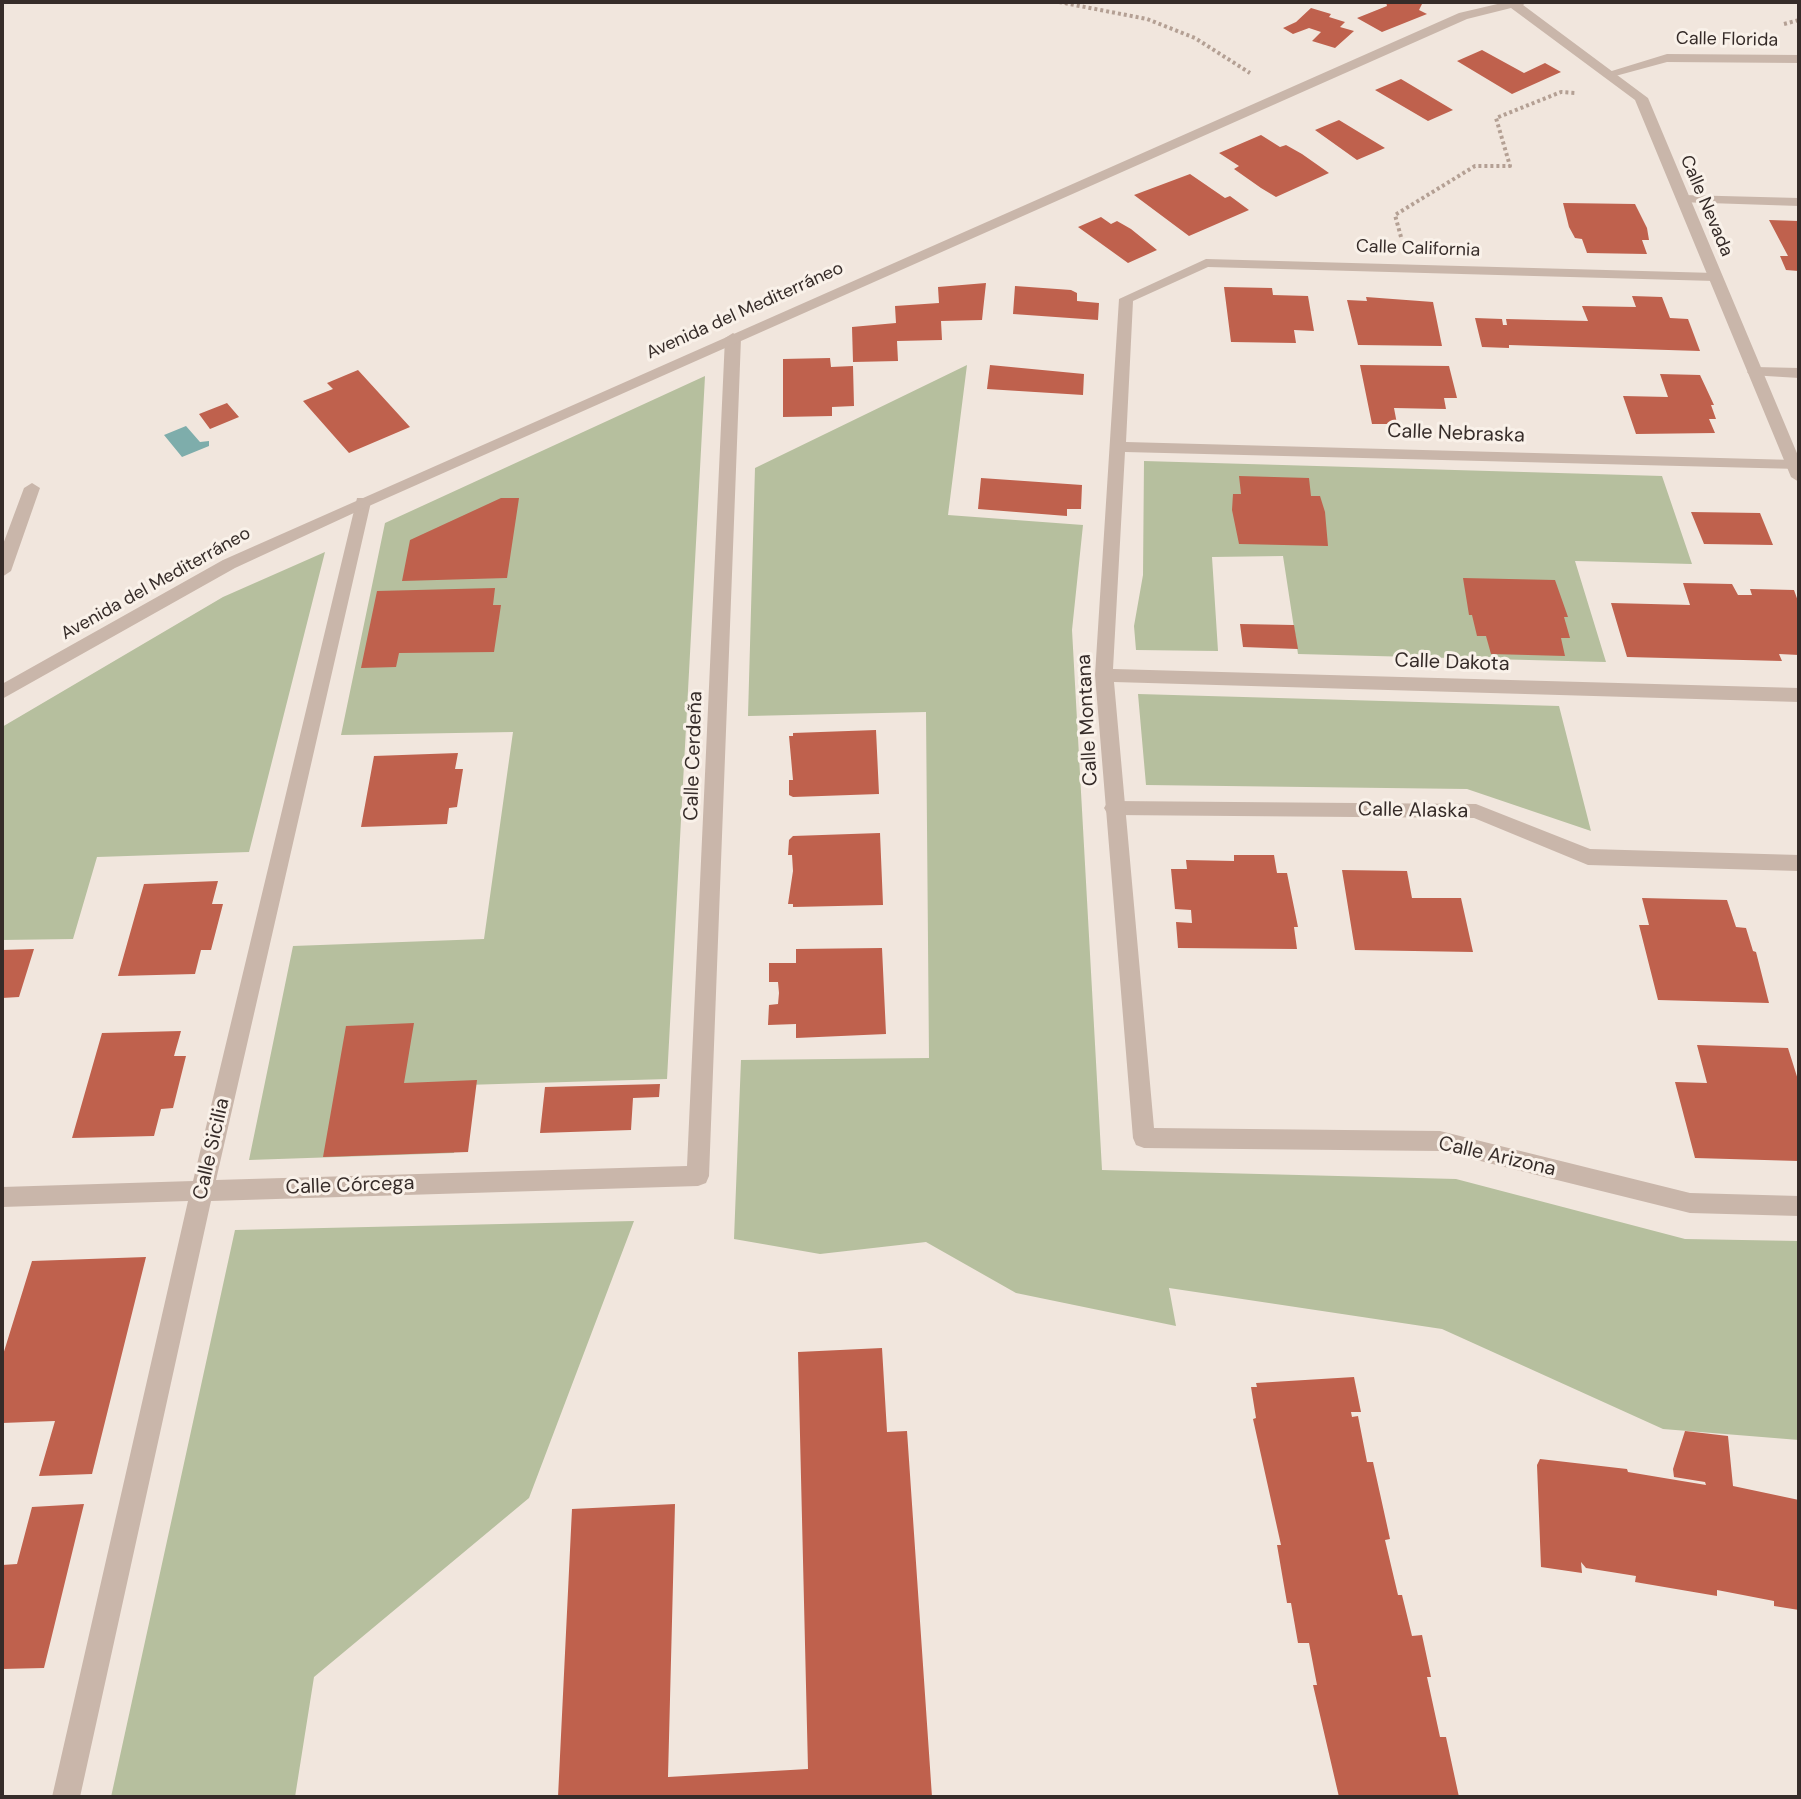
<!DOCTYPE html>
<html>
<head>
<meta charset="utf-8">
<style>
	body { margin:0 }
	#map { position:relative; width:1801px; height:1799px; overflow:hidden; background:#f1e6dd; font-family:"DM Sans",sans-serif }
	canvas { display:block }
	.frame { position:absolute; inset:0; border:4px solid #362c29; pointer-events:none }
</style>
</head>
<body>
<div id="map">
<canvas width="1801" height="1799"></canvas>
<div class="frame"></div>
</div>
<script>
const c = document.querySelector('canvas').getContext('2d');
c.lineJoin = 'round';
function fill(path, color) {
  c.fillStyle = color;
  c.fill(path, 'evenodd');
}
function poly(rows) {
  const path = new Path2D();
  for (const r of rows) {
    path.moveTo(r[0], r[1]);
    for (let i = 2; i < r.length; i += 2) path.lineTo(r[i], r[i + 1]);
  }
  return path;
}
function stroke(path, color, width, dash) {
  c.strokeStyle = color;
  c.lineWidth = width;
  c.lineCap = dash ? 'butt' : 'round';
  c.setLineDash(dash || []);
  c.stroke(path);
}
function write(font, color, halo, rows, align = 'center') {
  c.font = font + ' "DM Sans",sans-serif';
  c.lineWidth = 6;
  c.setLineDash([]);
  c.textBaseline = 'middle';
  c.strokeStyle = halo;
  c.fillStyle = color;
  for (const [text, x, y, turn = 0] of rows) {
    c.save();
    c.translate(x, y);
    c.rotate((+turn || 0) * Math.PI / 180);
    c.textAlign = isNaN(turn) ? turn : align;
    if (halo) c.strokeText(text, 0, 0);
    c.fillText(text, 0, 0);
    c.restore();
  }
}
fill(poly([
	[967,365,948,515,1083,525,1072,630,1102,1170,1456,1179,1685,1239,1799,1241,1799,1440,1663,1429,1442,1329,1169,1288,1176,1326,1016,1293,926,1242,820,1254,734,1239,741,1060,929,1058,926,712,748,716,755,468],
	[705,376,667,1079,465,1085,454,1153,249,1160,293,946,484,939,513,732,341,735,385,523],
	[1144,461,1662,476,1692,564,1575,561,1606,662,1298,654,1283,556,1212,557,1218,651,1136,650,1134,626,1143,575],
	[325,552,249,852,97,857,73,939,2,940,2,727,223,597],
	[1138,694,1559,706,1591,831,1467,789,1146,785],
	[634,1221,529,1498,314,1677,295,1797,111,1797,235,1230]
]), '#b6bf9e');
fill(poly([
	[186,426,200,442,209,441,209,446,182,457,164,435]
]), '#7eadab');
fill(poly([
	[1386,2,1423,2,1419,10,1427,14,1382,32,1357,18,1387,6],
	[1311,8,1331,14,1329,17,1345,22,1340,27,1354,31,1335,48,1312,41,1321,32,1309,28,1293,34,1283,28,1296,22],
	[1482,50,1524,73,1545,63,1561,72,1512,94,1457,61],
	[1401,79,1453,110,1428,121,1375,90],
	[1339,120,1385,148,1357,160,1315,130],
	[1261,135,1280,147,1286,145,1302,154,1329,173,1276,197,1261,188,1234,169,1239,166,1219,153],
	[1190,174,1225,198,1230,196,1249,210,1189,236,1134,195],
	[1563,203,1635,204,1647,228,1649,240,1642,240,1647,254,1587,253,1582,239,1575,238,1569,227],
	[1101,217,1111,224,1117,221,1131,229,1157,250,1128,263,1078,227],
	[1769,220,1799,221,1799,271,1786,270,1780,256,1788,256],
	[986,283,982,320,941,321,942,340,897,341,898,361,853,362,852,327,896,323,895,306,939,303,938,287],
	[1015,286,1071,290,1077,293,1077,301,1099,303,1098,320,1013,314],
	[1224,287,1272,288,1273,295,1308,296,1314,331,1294,330,1296,343,1231,342],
	[1632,296,1662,297,1670,318,1688,319,1700,351,1509,345,1509,348,1482,347,1475,318,1502,319,1503,325,1507,325,1506,319,1588,321,1582,306,1636,307],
	[1366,297,1433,302,1442,346,1358,345,1347,300,1367,301],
	[830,358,831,367,853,366,854,406,832,407,832,416,783,417,783,359],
	[990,365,1084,374,1083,395,987,389],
	[1360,365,1449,366,1457,398,1444,398,1446,409,1394,408,1397,424,1372,424],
	[358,370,410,427,349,453,303,401,333,389,327,383],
	[1660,374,1700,375,1714,405,1711,405,1716,419,1709,419,1715,433,1636,434,1623,396,1668,397],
	[227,403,239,417,210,429,199,414],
	[1239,476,1309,478,1311,496,1320,496,1325,512,1328,546,1239,544,1232,510,1233,494,1241,494],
	[981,478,1082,485,1081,509,1067,509,1067,516,978,509],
	[501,498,519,498,507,578,402,581,410,540],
	[1691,512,1760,513,1773,545,1704,544],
	[1463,578,1555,580,1568,617,1564,617,1570,638,1561,638,1565,656,1491,654,1486,636,1477,636,1472,615,1469,615],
	[1683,583,1732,584,1738,595,1752,595,1750,589,1794,590,1799,604,1799,655,1779,654,1782,661,1627,657,1611,603,1690,605],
	[495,588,493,605,501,605,494,652,399,653,396,667,361,668,377,591],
	[1240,624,1294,625,1298,649,1243,647],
	[876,730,879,794,793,797,789,795,789,780,793,780,789,736,793,736,793,733],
	[458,753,455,769,463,769,457,807,449,808,447,824,361,827,374,756],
	[880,833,883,905,793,907,793,904,788,904,793,871,792,855,788,855,789,840,793,836],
	[1234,855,1274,855,1277,873,1287,873,1298,927,1294,927,1297,949,1178,948,1176,922,1192,923,1191,910,1175,909,1171,869,1187,869,1186,860,1234,861],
	[1342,870,1407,871,1412,898,1461,898,1473,952,1355,950],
	[218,881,212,904,223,904,211,950,201,950,195,974,118,976,144,884],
	[1642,898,1727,900,1736,927,1746,928,1753,951,1756,952,1769,1003,1658,1000,1639,925,1649,925],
	[882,948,886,1034,796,1038,796,1024,768,1025,769,1005,778,1004,779,993,778,982,769,982,769,963,796,963,796,949],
	[34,949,19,997,2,998,2,950],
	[414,1023,404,1083,477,1080,468,1152,323,1157,346,1026],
	[181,1031,174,1056,186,1056,173,1108,161,1109,154,1136,72,1138,102,1033],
	[1697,1045,1788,1048,1799,1083,1799,1161,1695,1158,1675,1082,1707,1083],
	[660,1084,659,1097,633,1098,631,1130,540,1133,545,1087],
	[146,1257,92,1474,39,1476,55,1421,2,1423,2,1358,32,1261],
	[882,1348,887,1432,907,1431,932,1797,558,1797,572,1509,675,1504,668,1777,808,1769,798,1352],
	[1354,1377,1361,1412,1351,1412,1352,1417,1358,1416,1367,1462,1373,1462,1390,1539,1385,1540,1398,1595,1402,1595,1412,1636,1422,1635,1431,1677,1427,1677,1440,1737,1446,1737,1459,1797,1339,1797,1313,1685,1317,1685,1309,1643,1298,1643,1291,1603,1287,1603,1277,1545,1281,1545,1253,1419,1256,1418,1251,1387,1257,1387,1256,1383],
	[1685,1431,1728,1436,1733,1486,1799,1500,1799,1610,1774,1606,1774,1601,1717,1590,1717,1596,1635,1582,1636,1576,1586,1568,1581,1562,1582,1573,1541,1567,1537,1465,1540,1459,1627,1469,1628,1472,1706,1485,1705,1482,1674,1477,1673,1469],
	[84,1504,44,1668,2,1669,2,1565,17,1564,32,1507]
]), '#bf614d');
stroke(poly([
	[1059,2,1147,19,1195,38,1250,73],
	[1784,24,1799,20],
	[1401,237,1395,215,1475,166,1510,166,1496,118,1561,92,1576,93]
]), '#b4a094', 4, [3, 3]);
fill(poly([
	[1114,801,1476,804,1590,849,1799,855,1799,871,1588,865,1474,818,1114,815,1107,813,1104,808,1107,803,1114,801]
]), '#c9b6aa');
fill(poly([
	[1667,54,1799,55,1799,63,1667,62,1608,78,1602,74,1667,54],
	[1683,195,1799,198,1799,206,1678,202,1678,196,1683,195],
	[1206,259,1715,273,1722,277,1715,281,1208,267,1133,301,1126,442,1794,460,1799,461,1799,469,1125,452,1113,669,1799,688,1799,702,1114,682,1154,1128,1440,1131,1690,1193,1799,1196,1799,1216,1690,1213,1440,1151,1144,1148,1136,1145,1133,1138,1095,675,1119,299,1206,259],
	[733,333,741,338,709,1176,706,1183,698,1186,211,1201,80,1797,52,1797,188,1201,2,1207,2,1187,193,1181,357,498,369,498,371,502,216,1180,687,1166,725,338,733,333],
	[1755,367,1799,368,1799,378,1750,375,1747,372,1755,367],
	[32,483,40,488,11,571,2,577,2,547,24,488,32,483]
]), '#c9b6aa');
fill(poly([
	[1506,2,1527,2,1523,5,1648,98,1799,458,1799,482,1791,477,1635,100,1511,8,1467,19,369,506,235,568,2,699,2,684,223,560,1459,13,1506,2]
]), '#c9b6aa');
write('18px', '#362c29', '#f9f1e9', [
	["Calle Florida",1727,40,1],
	["Calle Nevada",1706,206,67],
	["Calle California",1418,249,2],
	["Avenida del Mediterráneo",745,311,-24],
	["Avenida del Mediterráneo",156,584,-29]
]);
write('20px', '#362c29', '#f9f1e9', [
	["Calle Nebraska",1456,434,2],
	["Calle Dakota",1452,663,2],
	["Calle Montana",1088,720,-93],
	["Calle Cerdeña",694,756,-88],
	["Calle Alaska",1413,811,1],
	["Calle Sicilia",212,1149,-77],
	["Calle Arizona",1497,1157,13],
	["Calle Córcega",350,1186,-2]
]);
</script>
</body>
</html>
